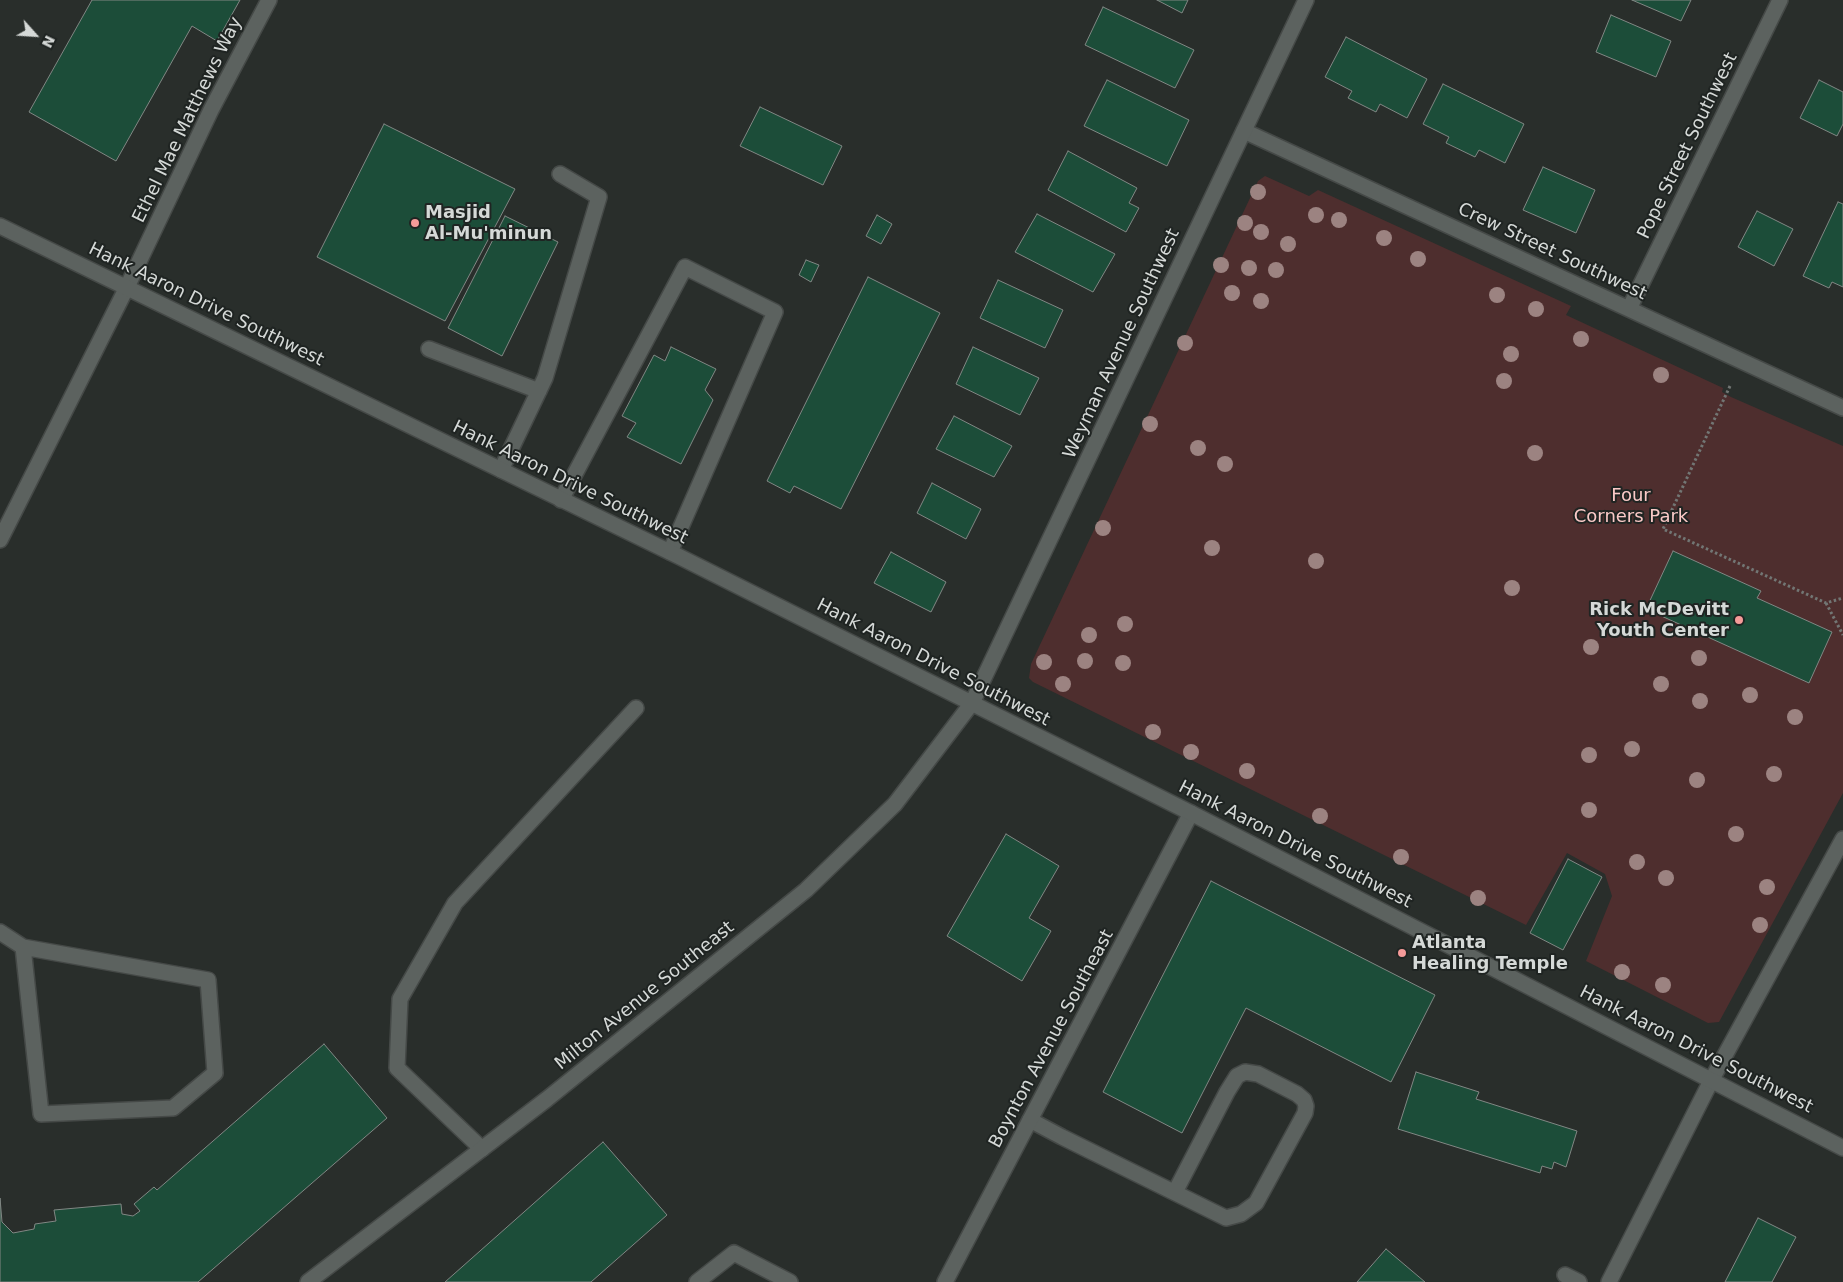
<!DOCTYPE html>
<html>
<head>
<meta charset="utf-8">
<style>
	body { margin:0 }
	#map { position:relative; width:1843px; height:1282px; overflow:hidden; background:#292e2b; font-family:"DejaVu Sans",sans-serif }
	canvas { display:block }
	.north { position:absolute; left:10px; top:10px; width:50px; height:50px; -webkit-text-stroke:4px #1f2422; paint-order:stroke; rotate:116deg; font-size:14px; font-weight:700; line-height:20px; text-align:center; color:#d5d9d7 }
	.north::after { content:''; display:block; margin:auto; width:18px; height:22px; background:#d5d9d7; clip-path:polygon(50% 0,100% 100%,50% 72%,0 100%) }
</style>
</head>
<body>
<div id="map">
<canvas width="1843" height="1282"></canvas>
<div class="north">N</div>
</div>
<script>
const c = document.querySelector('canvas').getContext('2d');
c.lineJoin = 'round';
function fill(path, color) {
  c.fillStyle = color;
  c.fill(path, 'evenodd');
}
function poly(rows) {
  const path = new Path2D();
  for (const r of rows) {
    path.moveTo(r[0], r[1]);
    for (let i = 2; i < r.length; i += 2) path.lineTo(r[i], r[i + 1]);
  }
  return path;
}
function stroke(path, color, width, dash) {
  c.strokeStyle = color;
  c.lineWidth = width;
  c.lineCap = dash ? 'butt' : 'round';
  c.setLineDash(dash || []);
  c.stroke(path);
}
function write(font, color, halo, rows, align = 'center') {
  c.font = font + ' "DejaVu Sans",sans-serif';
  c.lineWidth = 4;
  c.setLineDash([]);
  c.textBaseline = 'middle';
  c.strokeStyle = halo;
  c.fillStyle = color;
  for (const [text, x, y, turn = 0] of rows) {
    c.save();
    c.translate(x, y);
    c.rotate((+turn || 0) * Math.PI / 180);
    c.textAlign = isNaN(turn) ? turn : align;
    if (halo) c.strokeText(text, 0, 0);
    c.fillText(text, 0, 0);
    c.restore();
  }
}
fill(poly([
	[1265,176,1309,196,1318,190,1571,306,1566,315,1723,388,1722,392,1731,397,1843,446,1843,793,1719,1022,1708,1023,1586,961,1612,896,1605,874,1567,853,1526,925,1033,682,1029,678,1031,664,1258,181]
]), '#4e2e2e');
const building = poly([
	[92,0,240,0,217,41,192,26,116,161,29,112,92,0],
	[1157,0,1188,0,1182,13,1157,0],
	[1632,0,1691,0,1681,21,1632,0],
	[1103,7,1194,50,1175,88,1085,45,1103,7],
	[1611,15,1671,41,1656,77,1596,52,1611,15],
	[1346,37,1427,79,1407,118,1380,104,1376,112,1348,98,1352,91,1325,77,1346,37],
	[1107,80,1189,120,1167,166,1084,126,1107,80],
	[1819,80,1843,92,1843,124,1837,136,1800,118,1819,80],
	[1443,84,1524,124,1505,163,1479,150,1475,157,1446,143,1449,137,1423,124,1443,84],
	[760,107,842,146,823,185,740,146,760,107],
	[384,124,515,189,445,321,317,257,384,124],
	[1068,151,1137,188,1129,203,1139,208,1126,232,1048,190,1068,151],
	[1543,167,1595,190,1576,233,1523,210,1543,167],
	[1838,202,1843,204,1843,287,1832,282,1829,288,1803,276,1838,202],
	[1757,211,1793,229,1774,266,1738,247,1757,211],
	[1037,214,1115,254,1093,292,1015,252,1037,214],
	[877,215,892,224,881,244,866,236,877,215],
	[505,216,558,242,502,356,448,328,505,216],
	[806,260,819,265,811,282,799,275,806,260],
	[868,277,940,313,841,509,794,486,790,493,767,481,868,277],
	[998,280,1063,310,1045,348,980,318,998,280],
	[671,347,716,369,705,390,713,400,681,464,627,437,636,423,622,416,654,355,665,361,671,347],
	[973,347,1039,378,1020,415,956,384,973,347],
	[954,416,1012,446,994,477,936,449,954,416],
	[932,483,981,509,966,539,917,513,932,483],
	[1673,551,1761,591,1757,598,1832,632,1809,683,1646,609,1673,551],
	[891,552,946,582,931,612,874,583,891,552],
	[1006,834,1059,866,1029,918,1051,931,1022,981,947,936,1006,834],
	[1568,859,1602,877,1563,950,1530,933,1568,859],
	[1211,881,1435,995,1391,1082,1246,1008,1182,1133,1103,1092,1211,881],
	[324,1044,387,1118,198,1282,0,1282,0,1198,2,1222,13,1233,34,1229,35,1224,56,1221,54,1210,121,1204,122,1214,133,1216,140,1211,134,1204,154,1187,157,1190,324,1044],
	[1416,1072,1479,1092,1476,1099,1577,1131,1566,1167,1554,1162,1552,1169,1542,1166,1540,1173,1398,1129,1416,1072],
	[603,1142,667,1215,591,1282,445,1282,603,1142],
	[1758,1218,1796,1237,1772,1282,1725,1282,1758,1218],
	[1386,1249,1425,1282,1357,1282,1386,1249]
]);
fill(building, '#1c4d39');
stroke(building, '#818784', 1);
const lane = poly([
	[429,349,539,391],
	[501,470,545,378,599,197,560,174],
	[561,500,685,267,775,312,670,552],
	[0,540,127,287,211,110,269,0],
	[0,932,23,947,41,1114,173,1108,215,1073,208,980,23,947],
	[1030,1120,1062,1137,1226,1218,1241,1214,1256,1203,1305,1113,1306,1106,1304,1100,1297,1094,1258,1074,1245,1072,1237,1076,1227,1092,1175,1192],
	[482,1149,397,1068,400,999,455,903,636,708],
	[1565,1275,1579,1282],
	[697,1282,734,1253,790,1282]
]);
const street = poly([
	[1244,131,1843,408],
	[1629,309,1780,0],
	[945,1282,1191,813],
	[1609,1282,1712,1079,1843,839]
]);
const secondary = poly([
	[0,226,680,557,1191,813,1843,1148],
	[308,1282,547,1099,806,890,895,804,972,703,1306,0]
]);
stroke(lane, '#454947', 18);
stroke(street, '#454947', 18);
stroke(secondary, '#454947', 18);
stroke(poly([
	[1730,386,1663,529,1826,603,1843,598],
	[1826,603,1843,635]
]), '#727674', 3, [2.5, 2.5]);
stroke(lane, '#5c625f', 15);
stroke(street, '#5c625f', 15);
stroke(secondary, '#5c625f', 15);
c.fillStyle = '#9c8381';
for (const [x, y] of [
	[1258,192],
	[1316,215],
	[1339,220],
	[1245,223],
	[1261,232],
	[1384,238],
	[1288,244],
	[1418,259],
	[1221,265],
	[1249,268],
	[1276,270],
	[1232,293],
	[1497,295],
	[1261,301],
	[1536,309],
	[1581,339],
	[1185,343],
	[1511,354],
	[1661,375],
	[1504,381],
	[1150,424],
	[1198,448],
	[1535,453],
	[1225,464],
	[1103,528],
	[1212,548],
	[1316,561],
	[1512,588],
	[1125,624],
	[1089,635],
	[1591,647],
	[1699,658],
	[1085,661],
	[1044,662],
	[1123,663],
	[1063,684],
	[1661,684],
	[1750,695],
	[1700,701],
	[1795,717],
	[1153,732],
	[1632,749],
	[1191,752],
	[1589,755],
	[1247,771],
	[1774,774],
	[1697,780],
	[1589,810],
	[1320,816],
	[1736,834],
	[1401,857],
	[1637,862],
	[1666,878],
	[1767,887],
	[1478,898],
	[1760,925],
	[1622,972],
	[1663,985]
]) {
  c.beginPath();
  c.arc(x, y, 8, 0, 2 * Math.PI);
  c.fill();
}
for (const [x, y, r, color] of [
	[415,223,5,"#f59b99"],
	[1739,620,5,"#f59b99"],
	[1402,953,5,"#f59b99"]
]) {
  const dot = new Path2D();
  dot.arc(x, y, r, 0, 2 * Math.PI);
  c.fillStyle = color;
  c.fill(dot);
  stroke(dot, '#1f2422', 2);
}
write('18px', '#d5d9d7', '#1f2422', [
	["Ethel Mae Matthews Way",188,120,-64],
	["Pope Street Southwest",1688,146,-64],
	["Crew Street Southwest",1552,252,25],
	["Hank Aaron Drive Southwest",206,305,26],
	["Weyman Avenue Southwest",1122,344,-65],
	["Hank Aaron Drive Southwest",570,483,26],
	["Hank Aaron Drive Southwest",933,663,27],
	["Hank Aaron Drive Southwest",1295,845,27],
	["Milton Avenue Southeast",645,996,-39],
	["Boynton Avenue Southeast",1052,1039,-62],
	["Hank Aaron Drive Southwest",1696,1050,27]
]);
write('bold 18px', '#d5d9d7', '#1f2422', [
	["Masjid",425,213],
	["Al-Mu'minun",425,234],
	["Rick McDevitt",1729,610,"right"],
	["Youth Center",1729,631,"right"],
	["Atlanta",1412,943],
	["Healing Temple",1412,964]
], 'left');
write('18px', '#fac9c7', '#1f2422', [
	["Four",1631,496],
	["Corners Park",1631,517]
]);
</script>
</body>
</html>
